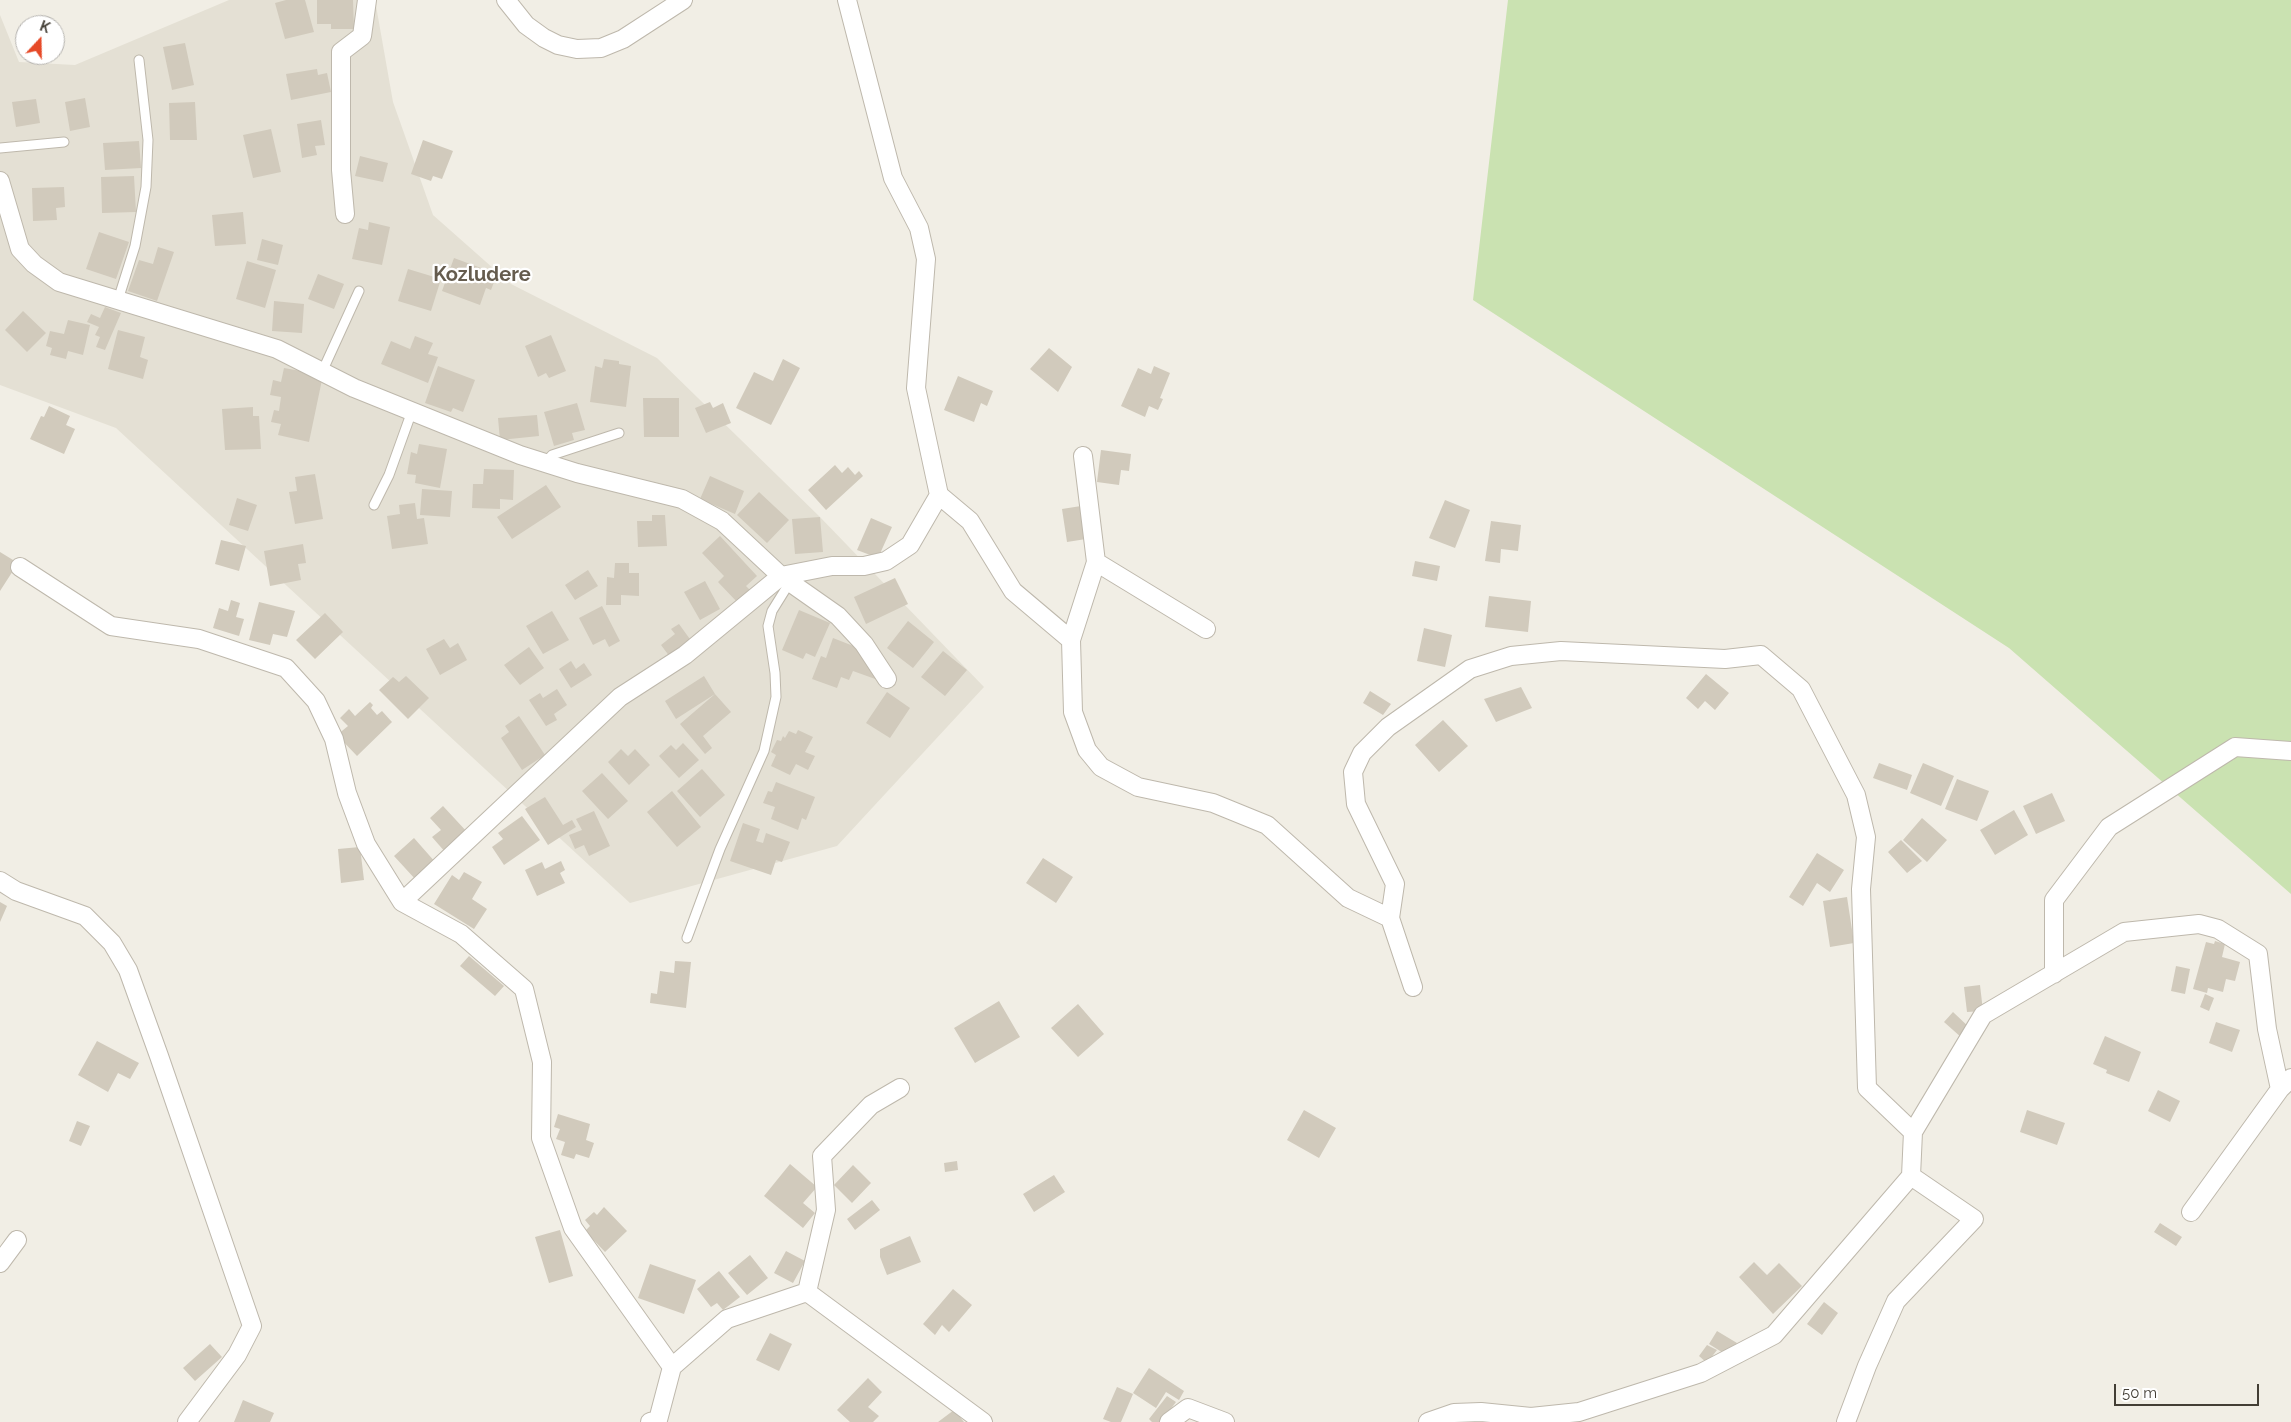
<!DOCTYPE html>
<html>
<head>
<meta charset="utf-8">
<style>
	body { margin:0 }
	#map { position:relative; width:2291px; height:1422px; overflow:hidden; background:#f1eee5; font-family:Raleway,sans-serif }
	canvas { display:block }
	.north { position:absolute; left:15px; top:15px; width:50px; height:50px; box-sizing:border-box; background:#fff; border:1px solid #b4b2ae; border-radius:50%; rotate:21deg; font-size:14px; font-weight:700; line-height:20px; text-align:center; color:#433e35 }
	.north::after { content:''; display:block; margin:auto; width:18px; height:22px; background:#e64927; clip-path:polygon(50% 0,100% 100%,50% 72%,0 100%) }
	.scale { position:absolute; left:2114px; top:1384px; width:145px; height:22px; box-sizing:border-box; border:2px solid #433e35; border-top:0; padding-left:6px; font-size:15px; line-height:18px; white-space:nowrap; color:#433e35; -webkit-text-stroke:4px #fff; paint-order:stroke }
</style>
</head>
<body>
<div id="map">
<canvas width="2291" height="1422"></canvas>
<div class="north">K</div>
<div class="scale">50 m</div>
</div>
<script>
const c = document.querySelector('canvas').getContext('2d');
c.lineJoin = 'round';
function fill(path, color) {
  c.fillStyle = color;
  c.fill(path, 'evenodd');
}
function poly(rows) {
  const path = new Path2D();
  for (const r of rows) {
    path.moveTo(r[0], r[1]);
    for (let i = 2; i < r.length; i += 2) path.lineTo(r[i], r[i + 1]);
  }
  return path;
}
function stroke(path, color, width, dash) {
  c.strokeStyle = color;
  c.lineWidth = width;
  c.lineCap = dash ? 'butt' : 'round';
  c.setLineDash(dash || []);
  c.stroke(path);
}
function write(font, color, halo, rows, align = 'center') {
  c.font = font + ' Raleway,sans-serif';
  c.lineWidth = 4.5;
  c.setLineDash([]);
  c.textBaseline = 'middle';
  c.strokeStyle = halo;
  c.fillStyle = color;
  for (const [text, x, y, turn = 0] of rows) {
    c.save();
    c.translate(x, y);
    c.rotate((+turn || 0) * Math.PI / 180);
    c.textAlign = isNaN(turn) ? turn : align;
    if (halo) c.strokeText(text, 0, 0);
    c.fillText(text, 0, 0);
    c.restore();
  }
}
fill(poly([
	[229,0,375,0,393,102,433,215,511,284,657,358,820,517,984,687,837,846,630,903,116,428,0,385,0,15,19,62,75,65]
]), '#e4e0d4');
fill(poly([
	[1508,0,2291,0,2291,894,2009,648,1473,300]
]), '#cae2b1');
fill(poly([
	[286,0,305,0,314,32,285,39,275,3],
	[317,0,353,0,354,29,331,29,331,24,317,24],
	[185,43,194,85,172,90,163,47],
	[317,69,318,75,327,73,331,92,291,100,286,74],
	[85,98,90,127,70,131,65,102],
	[36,99,40,123,16,127,12,102],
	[195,102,197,140,170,140,169,103],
	[321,120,325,145,315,146,317,155,302,158,297,124],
	[271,129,281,172,253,178,243,135],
	[423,140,453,151,442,179,433,176,431,181,411,174],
	[139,141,141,168,105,170,103,143],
	[360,156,388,163,383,182,355,176],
	[134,176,136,212,102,213,101,177],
	[64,187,65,207,56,208,57,220,33,221,32,188],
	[243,212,246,244,215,246,212,215],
	[369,222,390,227,382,265,352,259,359,228,368,230],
	[99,232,129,242,116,279,86,269],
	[262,239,283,245,278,265,257,260],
	[158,247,174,252,157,301,128,291,139,260,153,264],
	[454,258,497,274,491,290,486,288,480,305,442,291],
	[247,261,276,270,265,308,236,299],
	[408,269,441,279,431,311,398,301],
	[318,274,344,284,334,309,308,299],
	[274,301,304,304,302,333,272,331],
	[105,307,121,313,105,350,96,347,100,337,95,335,99,327,87,322,91,314,100,318],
	[23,311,46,333,27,352,5,330],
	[68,320,90,325,83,355,68,351,66,359,50,355,52,348,46,346,50,331,64,334],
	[118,330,145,337,140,357,148,360,143,379,108,369],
	[551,335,566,371,549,378,546,373,538,377,525,346],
	[415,336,433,343,428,354,438,357,428,383,381,364,391,341,410,349],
	[1049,348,1072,367,1058,392,1030,369],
	[604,359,619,361,619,364,631,366,626,407,590,402,595,366,602,368],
	[783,359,800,368,771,425,736,408,754,372,773,381],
	[438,366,475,380,463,412,453,408,451,412,425,403],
	[1154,366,1170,373,1160,398,1163,399,1158,410,1149,406,1145,417,1121,406,1138,368,1151,374],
	[284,368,323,375,309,442,278,435,281,424,271,422,274,410,279,411,281,397,270,395,273,380,281,382],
	[958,376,993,391,987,406,981,403,974,422,944,410],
	[643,398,679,398,679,437,644,437],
	[710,402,713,408,723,403,731,423,706,433,695,408],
	[577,403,585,430,572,433,574,440,554,446,544,412],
	[49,406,70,416,66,425,75,429,64,454,30,439,41,416,44,417],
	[253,407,253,416,259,416,261,449,225,450,222,409],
	[537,415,539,436,500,440,498,418],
	[419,444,447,449,440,488,415,483,416,475,407,474,411,452,417,454],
	[1101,450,1131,454,1129,471,1121,470,1119,485,1097,482],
	[835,465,842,473,848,467,855,475,859,471,863,476,826,510,808,490],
	[484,469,514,470,513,500,500,499,500,509,472,508,473,484,483,484],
	[315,474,323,519,295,524,289,492,297,491,295,477],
	[710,476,744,491,735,514,700,499],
	[546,485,561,507,512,539,497,517],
	[422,489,452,491,450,517,420,515],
	[759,492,789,520,767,543,737,515],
	[237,498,257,505,248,531,229,525],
	[1445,500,1470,510,1455,548,1429,538],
	[415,503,417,519,424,518,428,544,392,549,387,516,400,514,399,505],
	[1081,506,1086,539,1067,542,1062,509],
	[652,515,665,515,667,546,638,547,637,521,652,521],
	[820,517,823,552,795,554,792,519],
	[871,518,892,527,878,558,857,550],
	[1491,521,1521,525,1518,551,1501,549,1500,563,1485,561],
	[720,536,757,576,746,586,751,591,738,603,718,582,724,576,702,553],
	[221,540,246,546,239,571,215,564],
	[303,544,306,563,298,564,301,580,270,586,264,551],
	[0,552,18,563,0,591],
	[1415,561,1440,566,1437,581,1412,576],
	[615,563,629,563,629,573,639,573,639,596,621,595,621,605,606,605,607,577,614,578],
	[588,570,598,586,575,600,565,585],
	[895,578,908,604,866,624,854,597],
	[705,581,720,609,700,620,684,592],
	[1489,596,1531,601,1528,632,1485,627],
	[231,600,240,603,236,617,244,619,239,636,213,628,219,608,228,611],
	[259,602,295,611,287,637,273,634,270,645,249,640],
	[602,606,620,641,609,647,605,639,593,645,579,618],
	[799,610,830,623,815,657,806,653,803,659,782,650],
	[552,611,569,640,543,654,526,626],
	[325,613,343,632,315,659,296,640],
	[908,621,934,642,913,668,887,648],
	[679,624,692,642,670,657,661,645,675,634,671,629],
	[1424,628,1452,635,1445,667,1417,661],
	[833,638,861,649,878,680,853,671,849,680,841,677,837,688,812,679,821,656,826,658],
	[444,639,450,648,458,643,467,660,440,675,426,649],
	[529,647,544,668,520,685,504,665],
	[943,651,967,670,945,696,921,677],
	[571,661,576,669,584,663,592,675,571,688,559,669],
	[1706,674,1729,693,1715,710,1705,701,1698,709,1686,698],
	[406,676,429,698,408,719,379,690,393,677,399,682],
	[704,676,715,694,676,719,665,701],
	[1521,687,1532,708,1496,722,1484,699],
	[557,689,567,705,554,714,557,720,546,726,529,700,540,693,543,698],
	[1370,691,1391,704,1383,715,1363,703],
	[887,692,910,708,890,738,866,723],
	[715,694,731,712,703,736,712,748,705,754,680,724],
	[370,702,373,705,371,708,377,715,382,711,392,722,357,756,337,735,348,726,340,718,349,709,355,716],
	[519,716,545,755,522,770,501,738,509,732,505,726],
	[1443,720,1468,746,1439,772,1415,745],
	[798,730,813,737,805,752,815,756,808,770,796,764,790,775,771,766,776,755,771,752,777,740,781,741,783,736,785,738,789,731,796,734],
	[683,743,699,760,679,778,659,756,671,745,676,750],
	[621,749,628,756,635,749,650,765,629,785,608,762],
	[1879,763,1912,775,1907,790,1873,778],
	[1923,763,1954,776,1941,806,1910,793],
	[702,769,725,795,700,817,677,791],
	[602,773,628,801,608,819,582,791],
	[1957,779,1989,791,1977,821,1945,809],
	[776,782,815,797,806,820,802,818,798,830,771,819,775,807,763,803,768,791,772,792],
	[672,791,701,827,677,847,647,812],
	[2052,793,2065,821,2036,834,2023,806],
	[545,797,563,825,572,820,576,827,548,845,525,809],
	[443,806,468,833,446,853,432,837,441,830,430,818],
	[2014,810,2028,835,1995,855,1980,830],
	[594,811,610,846,589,856,584,845,575,849,569,835,582,830,576,819],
	[522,816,540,840,504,865,492,847,503,839,498,833],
	[1922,818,1947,840,1927,862,1903,840],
	[743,823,760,829,756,841,763,843,766,833,790,842,782,862,776,860,771,875,730,861],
	[414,838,436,863,416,880,394,856],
	[1901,840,1922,861,1907,873,1888,852],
	[360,847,364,880,341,883,338,849],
	[1817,853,1844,870,1830,892,1817,883,1803,906,1789,897],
	[1043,858,1073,877,1056,903,1026,883],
	[561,861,565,870,560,873,565,883,537,896,525,870,542,862,545,869],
	[464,872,482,882,472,899,487,909,474,929,434,904,452,875,459,880],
	[1847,897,1854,943,1830,947,1823,901],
	[0,902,7,906,0,922],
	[2215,941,2225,944,2222,957,2240,962,2235,981,2226,979,2223,992,2208,988,2207,993,2193,989,2206,942,2214,944],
	[469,956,504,986,495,996,460,966],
	[675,961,691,962,686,1008,650,1003,651,993,657,994,660,971,674,973],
	[2176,966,2190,969,2185,994,2171,991],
	[1980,985,1983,1011,1967,1012,1964,987],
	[2205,994,2214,998,2209,1011,2200,1007],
	[999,1001,1020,1037,975,1063,954,1028],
	[1078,1004,1104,1034,1078,1057,1051,1028],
	[1953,1012,1971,1029,1962,1038,1944,1022],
	[2216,1022,2240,1030,2232,1052,2209,1043],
	[2105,1036,2141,1052,2129,1082,2106,1073,2107,1070,2093,1064],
	[97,1041,139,1063,130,1079,118,1073,108,1092,78,1075],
	[2158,1090,2180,1101,2170,1122,2148,1111],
	[1304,1110,1336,1128,1319,1158,1287,1140],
	[2027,1110,2065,1123,2057,1145,2020,1132],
	[558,1114,590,1124,586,1140,594,1143,589,1158,576,1154,574,1159,561,1155,565,1142,556,1139,560,1129,554,1127],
	[77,1121,90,1126,81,1146,69,1141],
	[957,1161,958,1170,945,1172,944,1163],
	[790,1164,817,1187,803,1203,815,1213,803,1228,764,1196],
	[853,1165,871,1183,852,1203,834,1185],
	[1054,1175,1065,1192,1034,1212,1023,1194],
	[872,1200,880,1210,855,1230,847,1219],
	[604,1207,627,1231,605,1252,585,1231,590,1226,585,1220,594,1212,597,1215],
	[2160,1223,2182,1237,2176,1246,2154,1232],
	[560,1230,573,1276,549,1283,535,1237],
	[910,1236,921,1262,887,1275,880,1257,880,1249],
	[786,1251,805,1261,793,1283,774,1273],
	[750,1255,768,1278,747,1295,728,1273],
	[1754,1262,1767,1275,1779,1263,1802,1286,1773,1314,1739,1277],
	[650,1264,696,1280,684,1314,638,1298],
	[719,1271,740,1297,723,1310,717,1303,711,1307,697,1289],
	[953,1289,972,1305,949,1332,942,1325,935,1335,923,1324],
	[1824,1302,1838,1313,1822,1335,1807,1324],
	[1717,1331,1737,1343,1728,1356,1709,1344],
	[770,1333,792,1344,779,1371,756,1360],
	[210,1344,222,1357,195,1381,183,1368],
	[1707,1345,1717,1350,1707,1363,1699,1356],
	[1149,1368,1184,1391,1179,1400,1166,1392,1156,1408,1133,1393],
	[868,1378,882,1392,868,1407,879,1416,873,1422,850,1422,837,1410],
	[1117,1387,1133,1394,1121,1422,1111,1422,1103,1419],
	[1167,1396,1176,1402,1161,1422,1152,1422,1149,1419],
	[243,1400,274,1413,270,1422,234,1422],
	[954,1410,964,1422,938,1422]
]), '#d1cabc');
const service = poly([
	[0,148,64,142],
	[118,300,135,246,146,187,148,140,139,60],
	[322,372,359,291],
	[545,463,552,455,619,433],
	[374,505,389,475,412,411],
	[687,938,720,849,764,751,776,697,775,673,768,626,772,611,790,582]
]);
const minor = poly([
	[506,0,526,25,544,38,558,45,577,49,601,48,623,39,683,0],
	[847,0,893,178,919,228,926,259,916,388,939,495,970,521,1013,591,1071,640],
	[0,181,20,249,34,264,59,282,277,349,354,388,520,455,577,473,682,499,722,521,781,576,838,616,864,644,887,679],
	[345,214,341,170,341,52,362,36,367,0],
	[1083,456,1096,562,1206,629],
	[1096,562,1071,640,1073,712,1087,750,1101,767,1138,787,1213,803,1267,825,1348,898,1390,918],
	[20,567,111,626,199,639,286,668,316,701,334,739,347,793,366,844,402,902,461,934,524,989,542,1062,541,1138,573,1228,672,1367],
	[0,881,16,891,85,916,112,943,128,970,159,1056,252,1326,237,1355,187,1422],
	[402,902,620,697,685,655,781,576,832,566,864,566,886,561,910,545,939,495],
	[2054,974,2054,900,2109,827,2235,747,2291,751],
	[1413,987,1390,918,1395,884,1356,804,1353,772,1362,753,1388,727,1470,669,1511,656,1561,651,1725,659,1761,655,1801,689,1856,795,1866,837,1861,889,1867,1088,1913,1132],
	[2191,1212,2280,1089,2291,1078],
	[0,1263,17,1240],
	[807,1292,826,1210,822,1156,871,1105,900,1088],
	[650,1422,658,1420,672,1367,727,1319,807,1292,983,1422],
	[1169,1422,1188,1408,1225,1422],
	[1428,1422,1454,1413,1481,1412,1531,1417,1579,1412,1701,1373,1774,1335,1911,1176,1913,1132,1983,1015,2124,932,2199,924,2218,929,2258,954,2267,1029,2280,1089],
	[1846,1422,1867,1366,1896,1301,1974,1219,1911,1176]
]);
stroke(service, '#beb8ac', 11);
stroke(minor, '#beb8ac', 20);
stroke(service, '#fff', 9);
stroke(minor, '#fff', 18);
write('bold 20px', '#655c4e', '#fff', [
	["Kozludere",482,275]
]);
</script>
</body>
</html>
